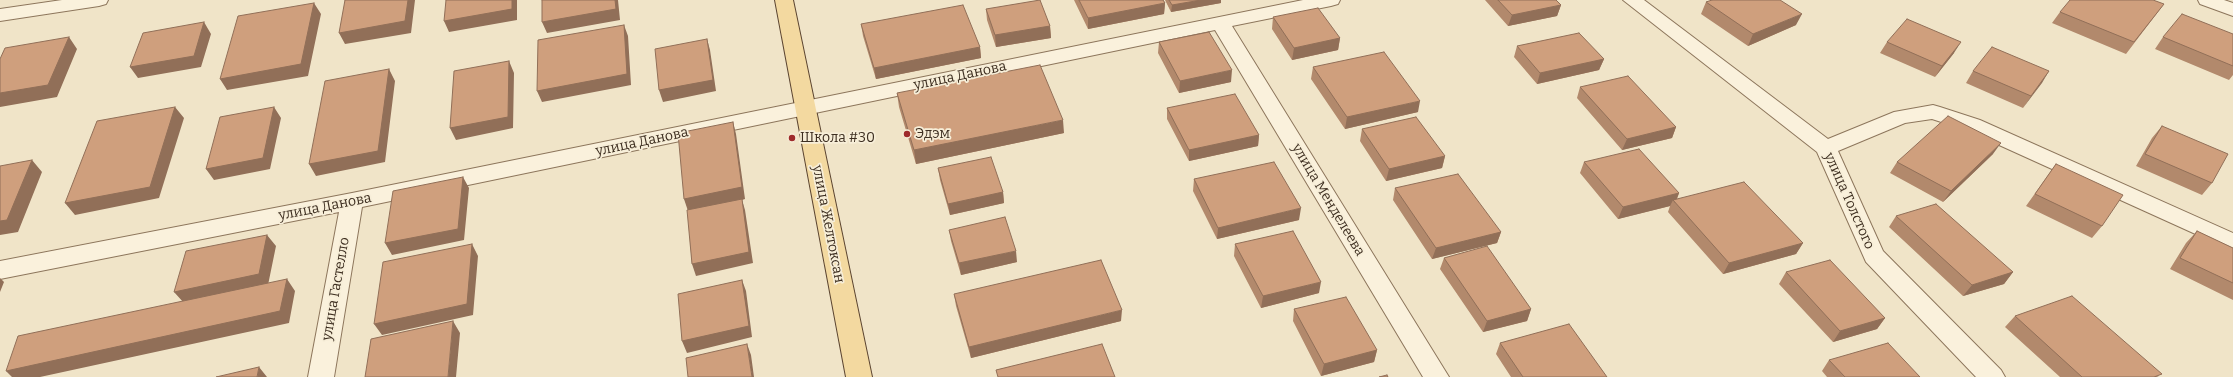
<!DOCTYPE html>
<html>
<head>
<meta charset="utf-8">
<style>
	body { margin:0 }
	canvas { display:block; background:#f0e4c8 }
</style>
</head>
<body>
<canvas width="2233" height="377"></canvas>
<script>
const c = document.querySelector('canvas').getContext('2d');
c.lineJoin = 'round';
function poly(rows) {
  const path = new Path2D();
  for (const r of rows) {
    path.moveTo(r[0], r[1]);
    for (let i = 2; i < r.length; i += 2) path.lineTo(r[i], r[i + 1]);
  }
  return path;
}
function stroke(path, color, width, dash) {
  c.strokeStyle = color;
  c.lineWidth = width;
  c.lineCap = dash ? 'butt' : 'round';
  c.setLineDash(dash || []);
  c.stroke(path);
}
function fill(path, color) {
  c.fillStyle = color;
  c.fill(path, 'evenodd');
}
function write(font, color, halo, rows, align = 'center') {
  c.font = font + ' Bitter,serif';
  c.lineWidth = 3.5;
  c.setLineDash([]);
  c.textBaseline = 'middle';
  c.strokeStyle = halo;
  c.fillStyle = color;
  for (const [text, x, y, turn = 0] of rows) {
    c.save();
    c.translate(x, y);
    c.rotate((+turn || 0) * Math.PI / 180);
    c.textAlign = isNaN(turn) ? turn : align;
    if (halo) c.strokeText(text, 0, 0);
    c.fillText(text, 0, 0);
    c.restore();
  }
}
const minor = poly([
	[62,0,108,0,106,4,99,6,0,21,0,9,62,0],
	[1303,0,1340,0,1338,4,1331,6,1232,26,1449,377,1423,377,1215,30,362,207,334,377,308,377,339,212,0,279,0,261,352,193,1303,0],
	[1623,0,1644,0,1828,139,1894,112,1933,105,1940,107,1980,120,2233,233,2233,251,1966,130,1932,119,1905,123,1838,151,1883,251,2001,370,2005,377,1976,377,1866,262,1817,152,1623,0],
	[2198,0,2224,0,2233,3,2233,16,2200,4,2198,0]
]);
const major = poly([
	[775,0,793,0,872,377,846,377,775,0]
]);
stroke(minor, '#8d765c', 2);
stroke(major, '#5b4430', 2);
fill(minor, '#faf1dc');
fill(major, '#f3d9a0');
fill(poly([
	[1074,0,1163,0,1165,3,1164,14,1088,29],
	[1165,0,1221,0,1221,3,1171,12],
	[1485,0,1556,0,1561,5,1557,16,1508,26],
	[1706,2,1796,25,1748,46,1701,14],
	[2164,4,2126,54,2052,23,2060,12],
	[986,9,1050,26,1051,38,996,47,987,20],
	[1273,17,1340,38,1338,50,1292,60,1272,29],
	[861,24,980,47,981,58,876,79,863,36],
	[2233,34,2233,75,2229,80,2155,49,2163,37],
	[1159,42,1231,82,1179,93,1158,53],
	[1887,42,1954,53,1935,77,1880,53],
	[1517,46,1604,59,1599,70,1537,84,1514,57],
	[1313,67,1418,112,1345,129,1311,79],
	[1973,71,2049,71,2023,108,1966,83],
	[1580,87,1676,127,1672,138,1622,150,1577,98],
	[897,93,1064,133,916,164,899,107],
	[1167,108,1259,135,1258,146,1189,161,1167,119],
	[2162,126,2212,183,2202,195,2136,166,2152,138],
	[1362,129,1445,156,1442,168,1386,181,1360,141],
	[1993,154,1943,202,1890,173,1897,162],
	[1584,162,1679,193,1677,199,1803,243,1796,254,1723,274,1668,212,1670,206,1618,219,1580,173],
	[2056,164,2102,226,2092,238,2026,206],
	[938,168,1003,192,1004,203,950,215,940,180],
	[1194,179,1299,220,1217,239,1193,191],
	[1395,188,1501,232,1497,243,1432,259,1393,200],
	[1896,216,2013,272,2004,284,1963,296,1889,227],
	[949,230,1017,262,961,275,951,241],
	[2197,231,2233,248,2233,300,2170,269,2186,243],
	[1235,244,1319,293,1261,308,1234,256],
	[1444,258,1531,309,1527,321,1483,332,1440,269],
	[1786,272,1885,318,1877,329,1833,342,1779,284],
	[954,294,1121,321,971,358,956,306],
	[1294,309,1377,350,1374,362,1321,376,1293,321],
	[2015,316,2159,377,2060,377,2005,327],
	[1500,343,1607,377,1511,377,1496,354],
	[1829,360,1920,377,1827,377,1822,371]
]), '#b2896c');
fill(poly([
	[408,0,415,0,411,33,345,44,339,33],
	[512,0,517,0,517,20,449,32,444,21],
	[615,0,618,0,620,20,547,33,542,22],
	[1201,0,1221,0,1221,3,1171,12,1172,5],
	[314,3,321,14,308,76,227,90,220,79],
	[1165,3,1164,14,1088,29,1088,18],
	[1561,5,1557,16,1508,26,1512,15],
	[1802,14,1796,25,1748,46,1753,34],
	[204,22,211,34,201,67,138,78,130,67],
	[624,25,628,36,631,85,542,102,537,91],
	[1050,26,1051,38,996,47,995,35],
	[69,37,77,49,57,97,0,107,0,93],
	[1340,38,1338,50,1292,60,1294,48],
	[707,39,710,50,716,91,663,102,659,90],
	[1961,42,1954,53,1935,77,1942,66],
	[980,47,981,58,876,79,874,68],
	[1604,59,1599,70,1537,84,1540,73],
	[509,61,514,73,513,128,456,140,450,128],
	[389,69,395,81,385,162,316,176,309,164],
	[1232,70,1231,82,1179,93,1180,81],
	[2049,71,2042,83,2023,108,2031,96],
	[1420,101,1418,112,1345,129,1347,117],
	[175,107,184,118,159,198,75,215,65,203],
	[274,107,281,118,270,169,214,180,206,169],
	[1063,120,1064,133,916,164,914,150],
	[733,122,736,134,745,199,742,200,745,210,753,263,696,276,692,264,688,211,684,199],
	[1676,127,1672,138,1622,150,1627,139],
	[1259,135,1258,146,1189,161,1189,150],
	[2001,143,1993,154,1943,202,1951,191],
	[1445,156,1442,168,1386,181,1389,169],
	[32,160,42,172,18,232,0,235,0,221],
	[463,177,469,188,464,240,392,255,385,243],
	[1003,192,1004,203,950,215,948,204],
	[1679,193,1675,203,1673,200,1670,206,1618,219,1623,207],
	[1301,208,1299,220,1217,239,1218,228],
	[1501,232,1497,243,1432,259,1436,248],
	[267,235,276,246,268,285,184,303,174,292],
	[1803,243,1796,254,1723,274,1729,263],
	[472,244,478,256,473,315,382,335,374,324],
	[1016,251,1017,262,961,275,959,263],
	[2013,272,2004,284,1963,296,1972,285],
	[0,278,4,282,0,292],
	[287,279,295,291,289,323,40,377,12,377,6,371],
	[742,280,746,291,752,337,687,353,682,341],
	[1321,282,1319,293,1261,308,1263,296],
	[1531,309,1527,321,1483,332,1487,321],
	[1122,310,1121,321,971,358,969,347],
	[1885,318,1877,329,1833,342,1840,331],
	[453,321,460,333,456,377,448,377],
	[747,344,751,355,754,377,752,377],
	[1377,350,1374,362,1321,376,1324,364],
	[259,367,267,377,257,377]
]), '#916f58');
const building = poly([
	[345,0,408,0,405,21,339,33,345,0],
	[446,0,512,0,512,9,444,21,446,0],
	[542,0,615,0,616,9,542,22,542,0],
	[1040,0,1050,26,995,35,986,9,1040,0],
	[1079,0,1163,0,1165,3,1088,18,1079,0],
	[1169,0,1201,0,1172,5,1169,0],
	[1498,0,1556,0,1561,5,1512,15,1498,0],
	[1712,0,1780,0,1802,14,1753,34,1706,2,1712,0],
	[2070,0,2153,0,2164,4,2134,42,2060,12,2070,0],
	[314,3,301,64,220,79,238,16,314,3],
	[963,5,980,47,874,68,861,24,963,5],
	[1318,8,1340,38,1294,48,1273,17,1318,8],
	[2182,14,2233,34,2233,66,2163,37,2182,14],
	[1907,19,1961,42,1942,66,1887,42,1907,19],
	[204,22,194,56,130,67,143,33,204,22],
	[624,25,627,74,537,91,538,40,624,25],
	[1209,32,1232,70,1180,81,1159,42,1209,32],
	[1579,33,1604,59,1540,73,1517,46,1579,33],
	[69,37,48,85,0,93,0,59,5,48,69,37],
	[707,39,713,80,659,90,655,49,707,39],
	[1992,47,2049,71,2031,96,1973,71,1992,47],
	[1384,52,1420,101,1347,117,1313,67,1384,52],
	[509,61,508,117,450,128,454,71,509,61],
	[1040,65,1063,120,914,150,897,93,1040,65],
	[389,69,378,151,309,164,325,81,389,69],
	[1628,76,1676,127,1627,139,1580,87,1628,76],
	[1235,94,1259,135,1189,150,1167,108,1235,94],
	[175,107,150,187,65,203,97,121,175,107],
	[274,107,263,158,206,169,220,117,274,107],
	[1948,116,2001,143,1951,191,1897,162,1948,116],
	[1416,117,1445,156,1389,169,1362,129,1416,117],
	[733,122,742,187,684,199,678,133,733,122],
	[2162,126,2228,154,2212,183,2145,154,2162,126],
	[1639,149,1679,193,1623,207,1584,162,1639,149],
	[991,157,1003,192,948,204,938,168,991,157],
	[32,160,7,220,0,221,0,166,32,160],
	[1274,162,1301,208,1218,228,1194,179,1274,162],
	[2056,164,2123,195,2102,226,2035,194,2056,164],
	[1458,174,1501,232,1436,248,1395,188,1458,174],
	[463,177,458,229,385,243,393,191,463,177],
	[1744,182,1803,243,1729,263,1673,200,1744,182],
	[742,199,749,252,692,264,687,210,742,199],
	[1936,204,2013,272,1972,285,1896,216,1936,204],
	[1005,217,1016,251,959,263,949,230,1005,217],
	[1293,231,1321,282,1263,296,1235,244,1293,231],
	[2197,231,2233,248,2233,283,2180,258,2197,231],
	[267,235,259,274,174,292,186,251,267,235],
	[472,244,467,304,374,324,383,262,472,244],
	[1487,246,1531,309,1487,321,1444,258,1487,246],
	[1101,260,1122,310,969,347,954,294,1101,260],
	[1830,260,1885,318,1840,331,1786,272,1830,260],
	[287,279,280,311,6,371,18,336,287,279],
	[742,280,749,326,682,341,678,294,742,280],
	[2072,296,2162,374,2154,377,2082,377,2015,316,2072,296],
	[1346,297,1377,350,1324,364,1294,309,1346,297],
	[453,321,448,377,365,377,371,339,453,321],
	[1569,324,1607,377,1523,377,1500,343,1569,324],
	[1888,343,1920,377,1845,377,1829,360,1888,343],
	[747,344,752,377,688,377,686,358,747,344],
	[1102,344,1115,377,998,377,996,370,1102,344],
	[259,367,257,377,216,377,259,367],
	[1387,375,1388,377,1379,377,1387,375]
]);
fill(building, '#cf9f7d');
stroke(building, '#916f58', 1);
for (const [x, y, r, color] of [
	[907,134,4,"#9e2a2b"],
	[792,138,4,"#9e2a2b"]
]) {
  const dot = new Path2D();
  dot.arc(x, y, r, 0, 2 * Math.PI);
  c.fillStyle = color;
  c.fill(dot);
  stroke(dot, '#f7eed8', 1.5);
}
write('14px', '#3d2e20', '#f7eed8', [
	["улица Данова",960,76,-12],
	["улица Данова",642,142,-12],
	["улица Менделеева",1328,200,59],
	["улица Толстого",1849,201,66],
	["улица Данова",325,207,-11],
	["улица Желтоксан",828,224,79],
	["улица Гастелло",336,289,-80]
]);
write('14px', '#3d2e20', '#f7eed8', [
	["Эдэм",915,134],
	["Школа #30",800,138]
], 'left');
</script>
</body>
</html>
